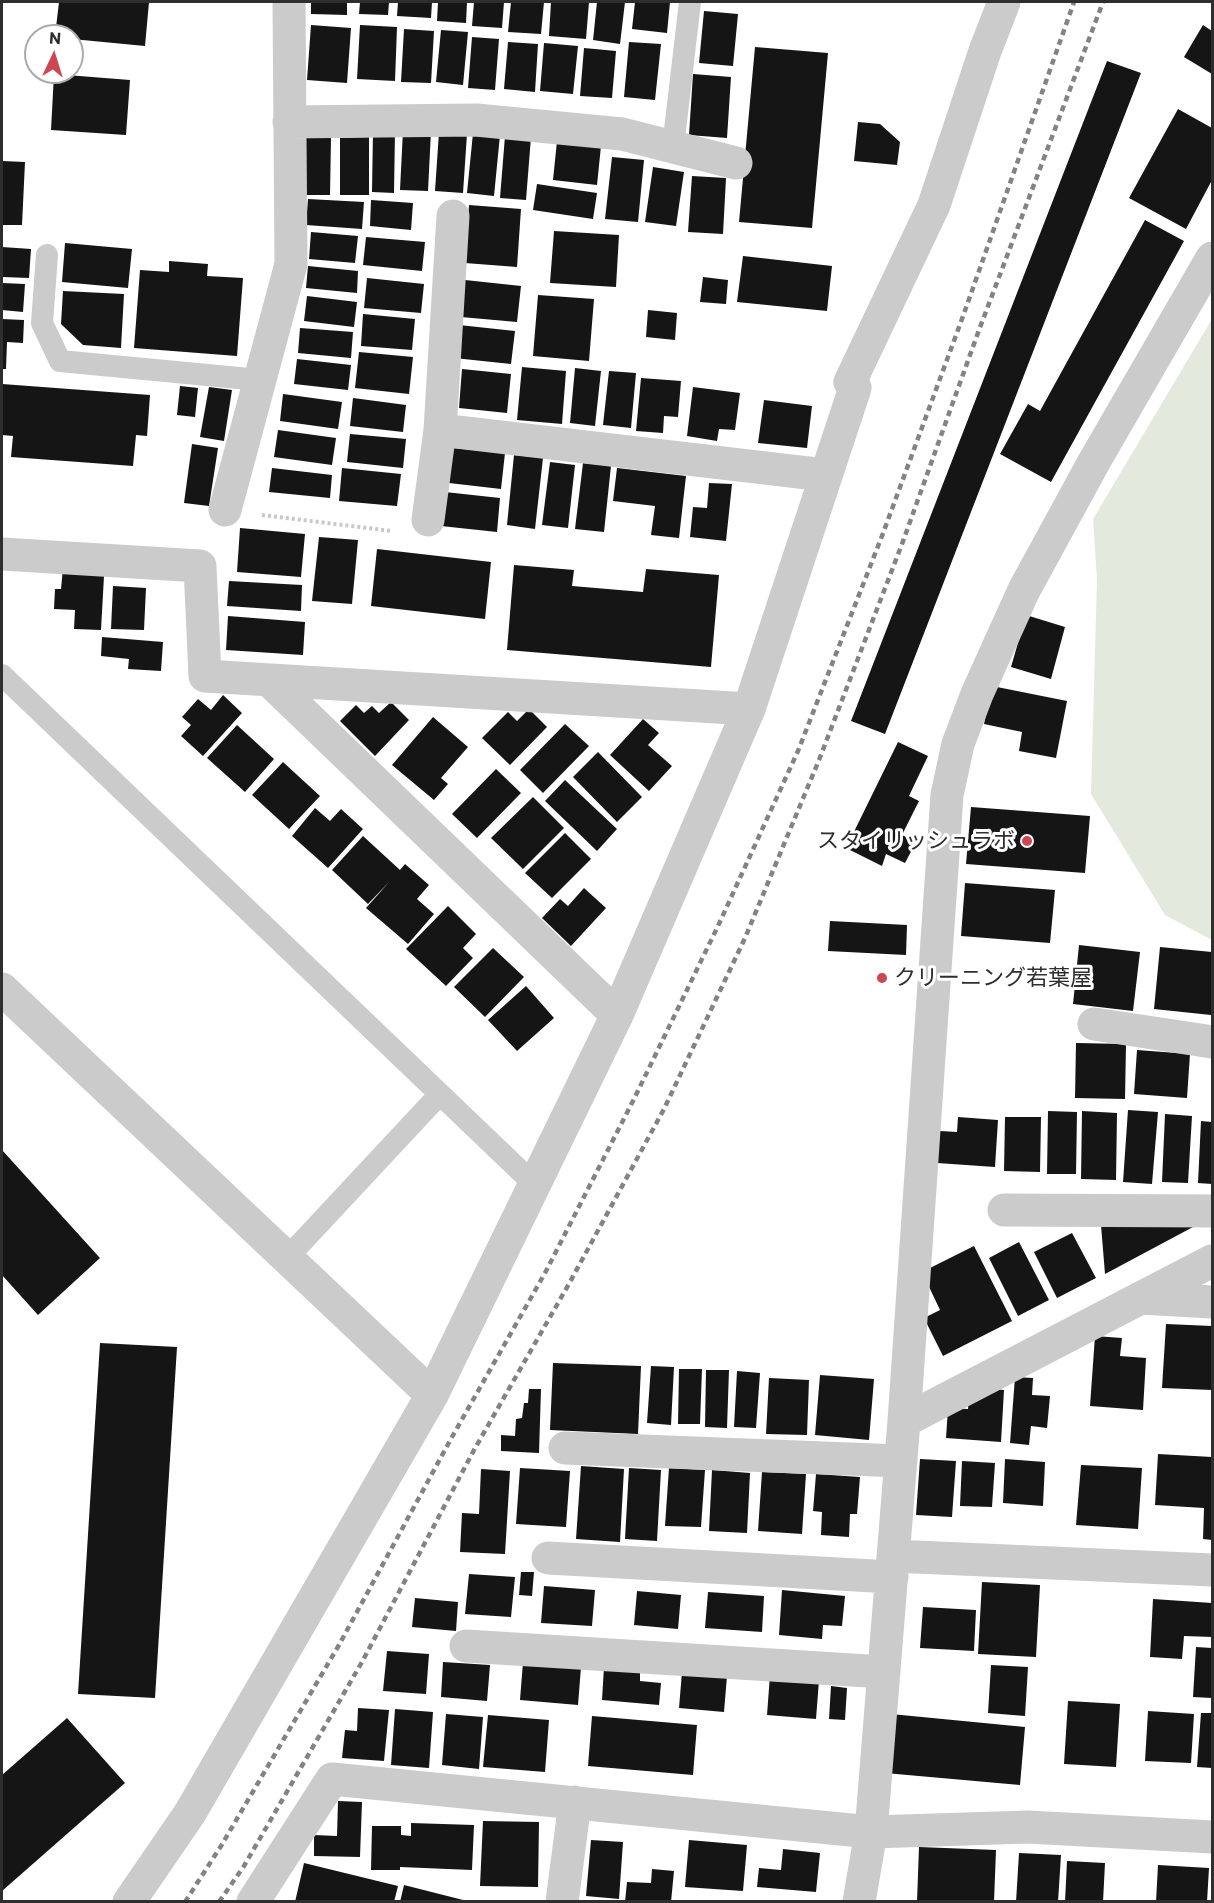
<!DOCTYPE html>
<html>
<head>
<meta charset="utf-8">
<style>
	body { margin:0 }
	#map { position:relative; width:1214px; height:1903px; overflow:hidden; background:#fff; font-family:Commissioner,sans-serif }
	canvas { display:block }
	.frame { position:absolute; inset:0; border:3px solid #2e2e2e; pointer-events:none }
	.north { position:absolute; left:24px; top:24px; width:60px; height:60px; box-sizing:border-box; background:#fff; border:2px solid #ababab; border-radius:50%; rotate:4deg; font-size:16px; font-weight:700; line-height:24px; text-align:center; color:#2e2e2e }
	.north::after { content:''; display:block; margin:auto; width:21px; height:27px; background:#ce4652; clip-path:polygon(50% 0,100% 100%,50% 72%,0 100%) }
</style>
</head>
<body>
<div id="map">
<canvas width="1214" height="1903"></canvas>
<div class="frame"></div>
<div class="north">N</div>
</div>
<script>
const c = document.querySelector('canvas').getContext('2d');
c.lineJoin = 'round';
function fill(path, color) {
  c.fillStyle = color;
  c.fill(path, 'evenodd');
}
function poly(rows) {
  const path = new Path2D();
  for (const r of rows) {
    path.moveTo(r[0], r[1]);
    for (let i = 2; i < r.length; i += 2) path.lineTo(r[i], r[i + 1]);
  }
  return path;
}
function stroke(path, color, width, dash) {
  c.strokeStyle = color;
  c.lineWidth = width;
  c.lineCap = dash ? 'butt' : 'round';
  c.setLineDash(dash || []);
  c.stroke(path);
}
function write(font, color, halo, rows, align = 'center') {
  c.font = font + ' Commissioner,"Noto Sans JP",sans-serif';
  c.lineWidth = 6;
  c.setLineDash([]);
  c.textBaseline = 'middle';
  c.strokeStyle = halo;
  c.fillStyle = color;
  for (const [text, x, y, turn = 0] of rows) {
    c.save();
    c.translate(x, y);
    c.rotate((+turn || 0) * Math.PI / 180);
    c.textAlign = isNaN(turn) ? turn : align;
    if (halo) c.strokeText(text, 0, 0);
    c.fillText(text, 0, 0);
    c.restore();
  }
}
fill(poly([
	[1212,319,1212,940,1165,915,1091,794,1097,580,1093,519]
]), '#e4e9dd');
fill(poly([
	[59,2,149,2,145,46,72,39,72,36,55,36],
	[311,2,347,2,347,15,311,14],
	[360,2,389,2,388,15,359,14],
	[398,2,432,2,431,18,397,16],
	[438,2,467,2,466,23,437,21],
	[474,2,504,2,502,28,472,26],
	[511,2,544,2,541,34,508,32],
	[551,2,589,2,586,39,549,36],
	[597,2,625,2,620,44,593,40],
	[635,2,670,2,667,33,632,29],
	[704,11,738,14,733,66,699,63],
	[311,25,351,28,347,83,307,80],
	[360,25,397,27,395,81,357,79],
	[1203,25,1212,31,1212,74,1184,57],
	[404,29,434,31,431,83,401,82],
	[441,30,468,32,463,85,436,82],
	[472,37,499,39,495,90,468,88],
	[508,42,538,44,535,92,504,89],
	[629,42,661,44,655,100,624,97],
	[544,43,578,46,573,94,540,91],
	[755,47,828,53,812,228,739,222],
	[584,48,616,51,612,98,580,96],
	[1107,61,1141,73,885,734,851,721],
	[54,74,130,80,126,135,51,130],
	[693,74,731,77,727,138,689,135],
	[1178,109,1212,128,1212,180,1186,229,1129,198],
	[858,122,880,124,900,142,897,165,854,161],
	[403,130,431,131,428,191,400,190],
	[373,131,395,131,394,193,372,192],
	[439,132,467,134,463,193,435,191],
	[473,133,500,135,494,196,467,193],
	[505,136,531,137,526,200,500,198],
	[369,137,369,195,340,195,340,138],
	[306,138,331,138,330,195,306,195],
	[557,141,601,146,597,185,553,180],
	[612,157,644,160,638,222,605,219],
	[2,161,25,162,22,225,2,225],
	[653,167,684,172,676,226,645,222],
	[692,176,726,178,723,234,688,232],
	[537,184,597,193,593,219,533,210],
	[308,199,364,202,362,229,306,225],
	[371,200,413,203,411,230,370,226],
	[469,205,521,209,517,267,465,263],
	[1145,220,1184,241,1051,482,1000,454,1028,404,1040,411],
	[554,231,619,235,616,287,550,283],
	[311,232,358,236,355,263,309,259],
	[366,237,425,242,422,271,363,265],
	[65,243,132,249,128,288,62,282],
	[2,247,31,249,29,278,2,277],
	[743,256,832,266,827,311,737,302],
	[169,261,208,264,207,276,243,278,237,356,134,348,140,270,169,272],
	[308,266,358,271,357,293,306,288],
	[703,277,728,280,726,304,700,302],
	[367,278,424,284,421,313,364,308],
	[465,280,521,286,517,322,461,317],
	[2,283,25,284,23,312,2,310],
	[63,291,124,294,121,348,83,345,61,324],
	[538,295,594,299,589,361,533,356],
	[307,296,357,302,354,327,304,321],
	[648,310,677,313,675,340,646,337],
	[363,314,415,319,412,350,361,346],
	[2,319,24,320,23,343,7,342,6,369,2,369],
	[459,325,515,331,511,364,454,358],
	[300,328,353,332,351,358,298,353],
	[359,352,413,357,409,394,355,388],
	[297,359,351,365,348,390,294,384],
	[522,367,566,371,562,424,517,420],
	[575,368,601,371,595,426,570,423],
	[462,369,511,374,507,413,459,408],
	[609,371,636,373,631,428,603,425],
	[641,378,681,381,678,417,664,416,663,433,636,431],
	[2,384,150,395,147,436,136,435,133,466,11,457,13,436,2,435],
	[180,386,198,388,195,417,177,415],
	[209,387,232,390,224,441,200,437],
	[693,387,740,393,735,430,719,429,717,441,687,436],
	[283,394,342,402,338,429,280,421],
	[353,398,406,405,403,432,350,426],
	[764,400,812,406,807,448,758,443],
	[278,430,336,438,332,465,274,457],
	[350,434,406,439,403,468,347,462],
	[192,444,218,448,209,506,184,503],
	[453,448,505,453,501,489,449,483],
	[514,455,543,458,535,529,507,525],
	[550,462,575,465,568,528,542,525],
	[583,463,611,466,604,532,575,529],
	[272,468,332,475,330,498,269,492],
	[342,468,401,474,397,506,339,501],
	[617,468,686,476,679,538,651,535,655,506,613,501],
	[709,483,732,484,726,541,690,537,693,507,707,508],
	[445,492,500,498,497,532,441,526],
	[240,528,305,534,301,577,237,572],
	[319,537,358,540,352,604,312,601],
	[377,549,491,562,485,619,371,606],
	[514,565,574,570,572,586,643,592,646,569,719,575,711,667,507,650],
	[63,568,104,576,101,630,74,629,75,610,54,609,55,589,61,589],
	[229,581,302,585,301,611,227,606],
	[113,586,146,588,144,630,111,629],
	[1026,615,1065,627,1051,679,1011,667],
	[228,616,305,622,303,655,226,650],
	[102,637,163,642,161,671,128,669,129,659,101,656],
	[992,686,1067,701,1056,758,1019,751,1022,732,984,724],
	[223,695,242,713,203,756,181,736,191,725,182,717,198,699,211,710],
	[391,702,409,720,375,756,340,721,356,705,364,713,372,706,379,713],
	[529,709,547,727,510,765,482,738,508,712,517,721],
	[433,717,468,747,441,778,448,784,434,800,392,765],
	[643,719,659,733,648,745,672,766,649,791,610,755],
	[565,724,589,746,543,793,520,770],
	[237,725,274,759,245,792,207,758],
	[898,742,928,756,909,796,919,801,902,835,916,842,905,863,886,854,882,866,846,848],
	[598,752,642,797,617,822,573,777],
	[283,762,320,796,289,829,252,795],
	[496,769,521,793,477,838,452,814],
	[565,780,617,829,597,851,545,801],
	[533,797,564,828,523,869,491,838],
	[971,807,1090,816,1085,873,966,864],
	[315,808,330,821,341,809,363,829,328,868,292,836],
	[565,833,591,859,552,898,525,873],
	[363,836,400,870,405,864,429,885,417,899,434,914,408,944,366,908,390,881,368,904,332,870],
	[965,883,1055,890,1050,943,961,936],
	[584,888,606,908,571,946,542,918,560,899,568,906],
	[448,906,476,934,463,948,473,958,446,986,406,949],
	[830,921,907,925,906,955,828,951],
	[1079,945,1140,952,1133,1011,1073,1004],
	[1160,947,1212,952,1211,1015,1154,1009],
	[493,948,524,977,485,1017,454,987],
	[526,986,554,1018,517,1051,488,1020],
	[1076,1043,1126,1044,1125,1099,1075,1098],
	[1137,1050,1190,1054,1187,1098,1134,1094],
	[1128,1110,1158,1112,1152,1184,1123,1182],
	[1048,1111,1077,1112,1076,1174,1047,1174],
	[1082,1111,1117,1113,1116,1180,1081,1179],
	[1165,1114,1192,1116,1188,1183,1162,1182],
	[958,1117,998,1120,995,1167,937,1163,940,1131,957,1132],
	[1005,1117,1041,1117,1040,1172,1004,1171],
	[1201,1121,1212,1122,1212,1184,1198,1183],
	[2,1150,100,1258,38,1315,2,1275],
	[1101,1225,1193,1227,1105,1274],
	[1072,1233,1096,1278,1057,1298,1034,1252],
	[1019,1242,1049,1300,1018,1316,989,1258],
	[974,1246,1012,1321,943,1356,924,1318,940,1310,922,1272],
	[1166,1324,1212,1326,1212,1390,1162,1388],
	[1095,1336,1122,1338,1120,1356,1146,1358,1143,1410,1090,1406],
	[100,1343,177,1347,155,1698,78,1694],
	[553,1363,641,1366,638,1434,550,1430],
	[651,1366,674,1367,671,1425,647,1423],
	[679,1369,702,1369,700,1424,678,1424],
	[706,1370,729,1370,727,1428,705,1427],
	[737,1371,760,1373,756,1428,734,1427],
	[820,1375,874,1379,869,1440,815,1435],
	[1015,1377,1033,1378,1032,1395,1050,1396,1047,1428,1031,1426,1029,1445,1010,1443],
	[769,1378,809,1380,807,1435,766,1434],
	[983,1388,1004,1390,1001,1442,946,1438,948,1408,968,1409,969,1398],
	[529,1389,541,1389,539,1453,501,1451,501,1435,515,1436,516,1419,522,1418,524,1403,528,1403],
	[1158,1454,1212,1457,1212,1540,1203,1539,1204,1508,1155,1505],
	[920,1459,956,1461,952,1517,916,1515],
	[1005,1459,1045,1462,1043,1506,1003,1503],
	[962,1461,995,1463,992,1507,960,1506],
	[1081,1465,1142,1468,1138,1529,1076,1525],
	[581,1466,624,1469,620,1542,576,1539],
	[520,1468,570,1471,566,1527,516,1524],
	[629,1468,661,1470,657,1541,625,1539],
	[669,1468,705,1470,701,1527,665,1526],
	[481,1469,510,1471,505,1554,460,1552,462,1513,479,1514],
	[712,1470,750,1473,747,1533,709,1531],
	[762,1472,806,1474,802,1534,758,1531],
	[816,1474,860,1477,857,1514,850,1514,849,1537,821,1535,822,1512,813,1511],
	[521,1572,534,1572,532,1596,519,1595],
	[469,1574,515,1577,511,1617,465,1614],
	[982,1582,1040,1585,1036,1657,978,1654],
	[544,1586,595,1590,592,1626,541,1623],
	[782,1590,845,1596,842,1626,823,1625,822,1639,779,1635],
	[637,1591,681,1595,678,1629,634,1625],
	[708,1592,764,1596,762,1632,705,1628],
	[415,1598,458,1602,456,1631,412,1627],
	[1153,1599,1212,1603,1212,1637,1184,1636,1182,1659,1150,1657],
	[923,1607,976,1610,974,1651,920,1648],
	[1196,1647,1212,1648,1212,1698,1193,1697],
	[387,1651,429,1654,426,1694,383,1691],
	[443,1662,490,1665,487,1701,441,1697],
	[523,1662,581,1667,578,1705,520,1700],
	[991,1665,1028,1667,1025,1716,988,1713],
	[604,1667,640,1671,640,1681,661,1683,659,1705,602,1700],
	[682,1672,727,1676,724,1712,679,1708],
	[770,1675,819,1680,816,1719,767,1715],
	[831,1686,847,1688,845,1720,829,1719],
	[1068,1701,1120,1704,1116,1767,1064,1764],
	[358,1708,389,1710,384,1761,342,1758,345,1730,357,1731],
	[395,1709,433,1712,429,1768,391,1765],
	[1148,1711,1194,1714,1191,1763,1145,1761],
	[1201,1713,1212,1713,1212,1768,1197,1767],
	[446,1714,483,1717,479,1769,442,1765],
	[891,1714,1025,1727,1020,1785,885,1773],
	[488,1715,549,1720,545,1772,483,1767],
	[592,1716,697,1725,693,1775,588,1766],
	[67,1718,125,1783,2,1891,2,1775],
	[338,1801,362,1802,360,1857,314,1856,314,1835,337,1836],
	[483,1821,539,1822,538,1887,480,1886],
	[411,1823,474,1825,472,1870,400,1867,400,1870,371,1870,372,1826,401,1826,401,1835,411,1836],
	[591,1840,623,1842,619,1899,586,1896],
	[689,1840,747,1845,743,1891,685,1887],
	[919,1847,996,1850,994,1902,917,1902],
	[783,1849,820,1853,816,1892,757,1887,759,1868,781,1870],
	[1019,1853,1061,1855,1058,1902,1016,1902],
	[1067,1861,1105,1863,1103,1902,1065,1902],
	[304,1863,398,1886,394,1902,295,1902],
	[1158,1865,1209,1868,1207,1902,1156,1902],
	[652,1869,674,1871,671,1902,625,1902,627,1882,651,1883],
	[404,1885,467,1901,467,1902,400,1902]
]), '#151515');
stroke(poly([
	[262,515,392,531]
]), '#c8c8c8', 4, [3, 3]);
stroke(poly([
	[673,147,690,2],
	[47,255,42,323,60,361,260,380],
	[2,675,535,1185],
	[287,1258,440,1094]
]), '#cbcbcb', 22);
stroke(poly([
	[289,122,476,120,622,134,736,163],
	[440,430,825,475],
	[225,510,291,264,289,2],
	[428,520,440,430,453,216],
	[2,554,200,566,205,676,749,709],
	[270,681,617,1015],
	[2,989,432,1395],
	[1094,1024,1212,1042],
	[1004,1210,1212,1211],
	[1140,1298,1212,1302],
	[904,1421,1212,1261],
	[565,1448,901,1461],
	[893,1556,1212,1570],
	[548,1558,892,1577],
	[466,1646,884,1672],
	[871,1832,904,1421,947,795,958,744,977,694,1024,590,1095,460,1212,258],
	[129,1902,190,1813,432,1395,617,1015,749,709,855,388,850,382,934,205,985,51,1004,2],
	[253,1902,332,1779,871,1832,1028,1827,1212,1837],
	[562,1902,575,1802]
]), '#cbcbcb', 33);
stroke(poly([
	[859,1902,871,1832]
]), '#cbcbcb', 33);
stroke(poly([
	[185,1902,221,1846,339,1645,452,1437,545,1273,634,1099,718,926,798,751,882,536,962,319,1074,2],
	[219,1902,244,1866,362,1662,474,1450,570,1282,664,1109,745,938,819,760,902,544,979,330,1103,2]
]), '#838383', 4.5, [6, 4.5]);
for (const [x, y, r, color] of [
	[1027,841,6,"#ce4652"],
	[882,978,6,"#ce4652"]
]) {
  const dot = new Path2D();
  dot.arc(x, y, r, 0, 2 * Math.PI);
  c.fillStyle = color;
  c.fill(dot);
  stroke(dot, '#fff', 2);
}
write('22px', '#2e2e2e', '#fff', [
	["スタイリッシュラボ",1015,841],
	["クリーニング若葉屋",894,978,"left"]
], 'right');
</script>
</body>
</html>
